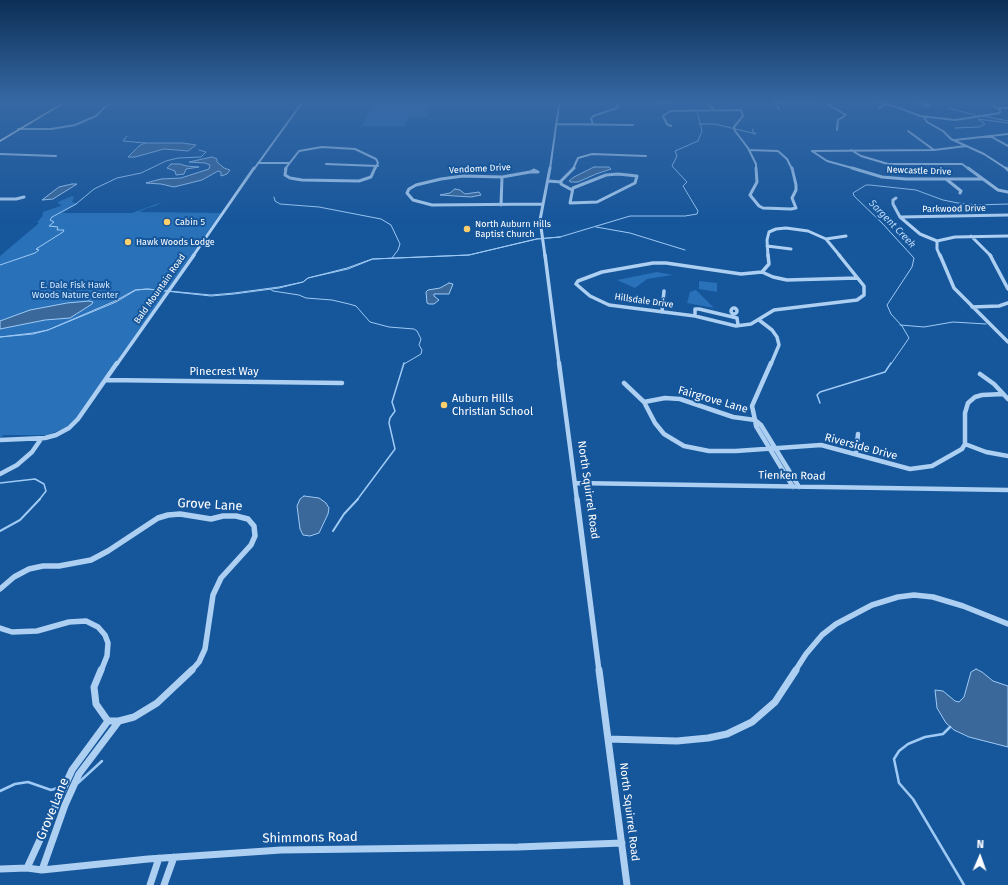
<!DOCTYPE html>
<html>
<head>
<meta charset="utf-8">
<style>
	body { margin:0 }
	#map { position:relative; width:1008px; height:885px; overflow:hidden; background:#16569b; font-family:"Fira Sans",sans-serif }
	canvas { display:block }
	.north { position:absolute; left:960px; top:837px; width:40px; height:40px; -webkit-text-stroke:3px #16569b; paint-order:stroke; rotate:2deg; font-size:11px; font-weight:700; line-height:16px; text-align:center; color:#fff }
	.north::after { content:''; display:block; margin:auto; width:14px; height:18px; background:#fff; clip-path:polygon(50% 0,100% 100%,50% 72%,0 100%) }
</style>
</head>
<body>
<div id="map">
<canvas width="1008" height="885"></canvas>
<div class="north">N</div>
</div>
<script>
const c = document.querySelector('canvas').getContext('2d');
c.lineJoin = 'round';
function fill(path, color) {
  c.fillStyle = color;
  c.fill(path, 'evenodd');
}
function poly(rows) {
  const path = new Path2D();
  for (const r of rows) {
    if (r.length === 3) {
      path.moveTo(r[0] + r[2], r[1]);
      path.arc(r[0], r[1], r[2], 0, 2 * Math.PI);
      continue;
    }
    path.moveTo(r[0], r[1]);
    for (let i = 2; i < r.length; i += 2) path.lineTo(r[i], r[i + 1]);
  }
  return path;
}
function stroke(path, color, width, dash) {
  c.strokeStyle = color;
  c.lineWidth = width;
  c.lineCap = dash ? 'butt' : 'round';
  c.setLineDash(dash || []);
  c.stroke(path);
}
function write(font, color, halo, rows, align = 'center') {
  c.font = font + ' "Fira Sans",sans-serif';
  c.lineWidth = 4;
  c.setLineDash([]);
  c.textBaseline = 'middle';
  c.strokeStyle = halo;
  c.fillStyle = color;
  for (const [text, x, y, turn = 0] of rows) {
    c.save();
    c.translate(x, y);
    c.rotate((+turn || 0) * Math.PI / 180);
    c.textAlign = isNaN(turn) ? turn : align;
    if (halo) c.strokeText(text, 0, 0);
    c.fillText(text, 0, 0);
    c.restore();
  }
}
fill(poly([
	[374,100,433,100,428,117,408,117,404,126,362,126],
	[72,196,74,197,72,202,78,204,62,213,132,213,162,202,155,206,147,208,139,212,221,213,83,411,69,426,48,435,4,435,0,438,0,256,39,223,37,222,42,217,43,212,61,206,61,205,58,203,58,202],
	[657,272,673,275,647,279,635,288,617,280],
	[699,281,717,283,717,292,699,289],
	[696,290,714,308,687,303,690,292]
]), '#2971b9');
const water = poly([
	[145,143,183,143,196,145,188,151,164,149,135,157,128,157,139,146,145,143],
	[212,157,217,159,217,162,224,168,230,170,227,174,221,176,221,172,218,171,202,180,174,187,161,184,146,183,161,179,181,178,209,169,210,165,205,163,189,162,212,157],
	[171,164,180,164,186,166,199,167,186,169,184,174,176,175,175,171,167,168,171,164],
	[594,167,609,167,611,169,596,174,578,182,571,182,569,181,574,177,594,167],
	[72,184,77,184,53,199,42,200,59,187,72,184],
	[455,189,460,190,465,194,479,192,481,195,471,197,440,195,450,193,455,189],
	[560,237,537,239,469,255,373,259,348,269,308,278,303,282,279,288,234,294,211,296,147,289,136,290,116,302,104,307,48,330,33,334,0,337,33,333,48,330,115,301,135,290,148,289,211,295,234,293,279,287,303,282,308,278,347,268,372,259,469,255,536,239,560,237],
	[449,283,453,284,449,294,434,294,434,296,439,300,434,304,429,304,427,303,426,292,428,290,440,288,449,283],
	[89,301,93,302,92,304,70,318,45,320,0,329,0,321,30,310,67,303,89,301],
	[304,496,319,498,326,503,329,508,328,514,319,533,310,536,303,535,300,529,297,506,300,499,304,496],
	[976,669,982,672,993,681,1008,686,1008,747,969,737,954,730,946,723,937,708,935,690,943,691,955,701,959,702,964,697,971,672,976,669]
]);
fill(water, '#3a689a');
stroke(water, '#9ecaf5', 1);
stroke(poly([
	[948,108,975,115],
	[982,116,1008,121],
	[699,124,715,124,756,134,752,131,753,129],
	[955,128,979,127,985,124,978,119,1008,123],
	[127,136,123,141,145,143],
	[274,197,275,201,280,204,319,207,381,219,391,225,400,244,398,250,392,258],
	[596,227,630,233,685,250],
	[560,237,630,216,685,216,697,214,698,211,683,186,687,182,672,166,677,156,675,151,698,141,702,131,698,114,694,109],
	[0,265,35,253,39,250,36,249,63,232,64,230,57,230,58,227,49,226,54,222,50,220,52,217,76,204,94,189,117,178,141,173,166,161,178,158,201,157,206,152,199,150],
	[270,289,273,291,299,295,306,298,332,300,349,304,356,306,370,322,389,327,414,329,417,331,421,339,419,345,422,350,421,354,404,364],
	[900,325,924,327,953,322,986,324],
	[891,364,909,338,902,326,891,314,887,305,912,267,914,258,882,223,854,196,853,193,866,185,870,185,916,190,943,200,958,203,977,205,1008,204]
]), '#9ecaf5', 1);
stroke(poly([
	[820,403,817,395,820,392,885,372,891,363],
	[0,483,35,479,44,484,46,491,39,500],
	[357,500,395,449,389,423,390,418,395,411,392,402,404,363]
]), '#9ecaf5', 1.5);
stroke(poly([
	[0,531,20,520,40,499],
	[333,531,344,514,358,499]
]), '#9ecaf5', 2);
stroke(poly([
	[950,727,943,734,925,737,908,744,899,751,894,759,899,783,913,799,964,885],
	[78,783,102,761],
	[0,791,15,784,28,782,51,790,61,787]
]), '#9ecaf5', 2.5);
stroke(poly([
	[607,100,615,100],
	[820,100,846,115,838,120,837,130],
	[869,100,894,106,920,116,955,120,1000,113,1000,110,990,103,993,100],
	[909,100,924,103,932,100],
	[706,101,714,110],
	[652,102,672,102],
	[924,103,929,105,930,106,925,106,922,104,924,103],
	[879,108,885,104],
	[997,108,1008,108],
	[779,109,774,102,821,101],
	[924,117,927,122,943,131,951,139,984,154,1007,169],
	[556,124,633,125],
	[593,124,591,119,593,116,617,108,618,106,615,100],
	[671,126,667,124,663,116,670,111,741,110,743,116,734,127,735,131,748,148,756,164,756,169],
	[18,129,51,129,75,125,96,116,106,106,116,100],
	[908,131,934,150],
	[990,136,1008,146],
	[955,140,1008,134],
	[749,150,778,151,787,159,792,169],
	[851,150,861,156,888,164,962,164,969,169],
	[812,151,827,161,856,169],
	[812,151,934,150,966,146],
	[0,154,56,156],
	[258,163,289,163],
	[326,164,378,166],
	[254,169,304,100],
	[285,169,299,151,322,147,355,149,376,159,378,163,375,169],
	[550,169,559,105,562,100],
	[573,169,578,158,592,154,646,156]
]), '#accff2', 2);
stroke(poly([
	[286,168,285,175,290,178,302,180,359,181,371,177,375,168],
	[756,168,757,182,750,195,759,206,763,208,791,209,796,208,792,198,796,190,796,185,792,168],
	[852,168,882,177,906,179,982,179],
	[968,168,998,190,1008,192],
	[1006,168,1008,170],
	[534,170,538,172,530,172,534,170],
	[530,172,502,177,463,176,441,179,416,185,409,189,407,193,413,200,432,205,542,204],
	[618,174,637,176,635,183,597,202,570,203,573,188,606,175,618,174],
	[946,179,961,191,960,193],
	[548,181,561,182],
	[572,190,561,184,561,181,574,168],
	[896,198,893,200,893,204,900,217,920,234,937,241],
	[0,199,16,199,24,197],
	[501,205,502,177],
	[900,217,1008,215],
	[971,236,991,256],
	[826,239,846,236],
	[937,241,937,249,940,256],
	[937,241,955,237,1008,236],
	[767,246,791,249],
	[193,256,254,168],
	[545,256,540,220,550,168],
	[768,256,767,240,769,232,776,229,786,228,808,231,826,239,840,256]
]), '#accff2', 3);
stroke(poly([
	[545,255,559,364],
	[768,255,769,264,762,272,741,274,666,263,653,263,602,272,578,281,576,284,590,296,609,305,695,316,736,326,751,324,774,310,857,300,864,295,864,286,839,255],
	[940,255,954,288,1008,342],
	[990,255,1008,289],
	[762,272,773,277,787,280,857,278],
	[972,307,999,306,1008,303],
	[734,311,3],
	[662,312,664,291],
	[695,316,695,309,699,309,737,318,738,325],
	[759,320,772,330,777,337,779,345,771,364],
	[117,364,194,255]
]), '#accff2', 3.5);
stroke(poly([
	[559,363,577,500],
	[980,374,994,384,1008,399],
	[106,380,342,383],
	[624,383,644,402,655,423,664,434,684,446,709,451,736,451,821,445,910,469,932,466,962,449,965,444,965,413,968,403,975,397,982,395,1003,394],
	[644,402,665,398,680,399,733,417,755,420,752,406,771,363],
	[0,440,45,438,56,435,69,428,78,419,117,363],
	[965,444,986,452,1008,456],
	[856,454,858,434],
	[0,474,17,465,32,452,41,439],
	[575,483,1008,490],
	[793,487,756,426,755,420,761,425,799,487]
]), '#accff2', 4.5);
stroke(poly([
	[577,499,599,671],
	[0,589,14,577,29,569,43,566,59,566,91,560,108,551,158,518,168,515,180,514,211,519,223,516,236,516,248,519,254,526,255,536,251,545,221,578,213,595,205,649,199,662,191,671],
	[0,628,12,632,37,631,69,622,86,621,98,627,105,635,108,643,107,656,101,671],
	[795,671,806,654,822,635,836,624,872,605,898,597,914,595,933,597,963,606,1008,624]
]), '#accff2', 5.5);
stroke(poly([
	[101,670,94,687,96,704,108,721,119,721,134,717,157,703,192,670],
	[599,670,627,885],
	[608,739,677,741,708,738,727,734,752,722,775,702,796,670],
	[27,868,72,770,108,721],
	[0,869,27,868,42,870,148,859,281,850,518,847,622,843],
	[42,870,65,805,79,774,119,721],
	[150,885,159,858],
	[164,885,174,857]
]), '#accff2', 7);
fill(poly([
	[67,100,70,100,0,142,0,140,67,100]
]), '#f7fbff');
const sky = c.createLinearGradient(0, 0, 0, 224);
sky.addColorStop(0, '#0c2f55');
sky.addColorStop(0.45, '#3668a4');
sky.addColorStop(1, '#3668a400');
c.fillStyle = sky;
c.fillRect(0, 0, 1008, 224);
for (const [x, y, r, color] of [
	[167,222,4,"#ffcf6d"],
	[467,229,4,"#ffcf6d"],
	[128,242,4,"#ffcf6d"],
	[444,405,4,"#ffcf6d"]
]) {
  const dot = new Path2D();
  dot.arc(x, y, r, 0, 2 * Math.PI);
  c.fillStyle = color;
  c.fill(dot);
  stroke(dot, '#16569b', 1.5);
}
write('9px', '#fff', '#16569b', [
	["Vendome Drive",480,169,-3],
	["Newcastle Drive",919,171,2],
	["Parkwood Drive",954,209,-1],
	["Bald Mountain Road",160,289,-55],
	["Hillsdale Drive",644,301,8]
]);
write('9px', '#fff', '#16569b', [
	["Cabin 5",175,222],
	["North Auburn Hills",475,224],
	["Baptist Church",475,234],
	["Hawk Woods Lodge",136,242]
], 'left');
write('9px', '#d4e8fd', '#16569b', [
	["E. Dale Fisk Hawk",75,285],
	["Woods Nature Center",75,295]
]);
write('italic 10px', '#b9d9f9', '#16569b', [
	["Sargent Creek",892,224,46]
]);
write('11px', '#fff', '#16569b', [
	["Pinecrest Way",224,372],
	["Fairgrove Lane",713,400,16],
	["Riverside Drive",861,447,15],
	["Tienken Road",792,476,1],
	["North Squirrel Road",588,490,82],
	["North Squirrel Road",629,812,83]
]);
write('11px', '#fff', '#16569b', [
	["Auburn Hills",452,399],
	["Christian School",452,412]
], 'left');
write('13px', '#fff', '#16569b', [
	["Grove Lane",210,505,3],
	["Grove Lane",53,809,-68],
	["Shimmons Road",310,838,-1]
]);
</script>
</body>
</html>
